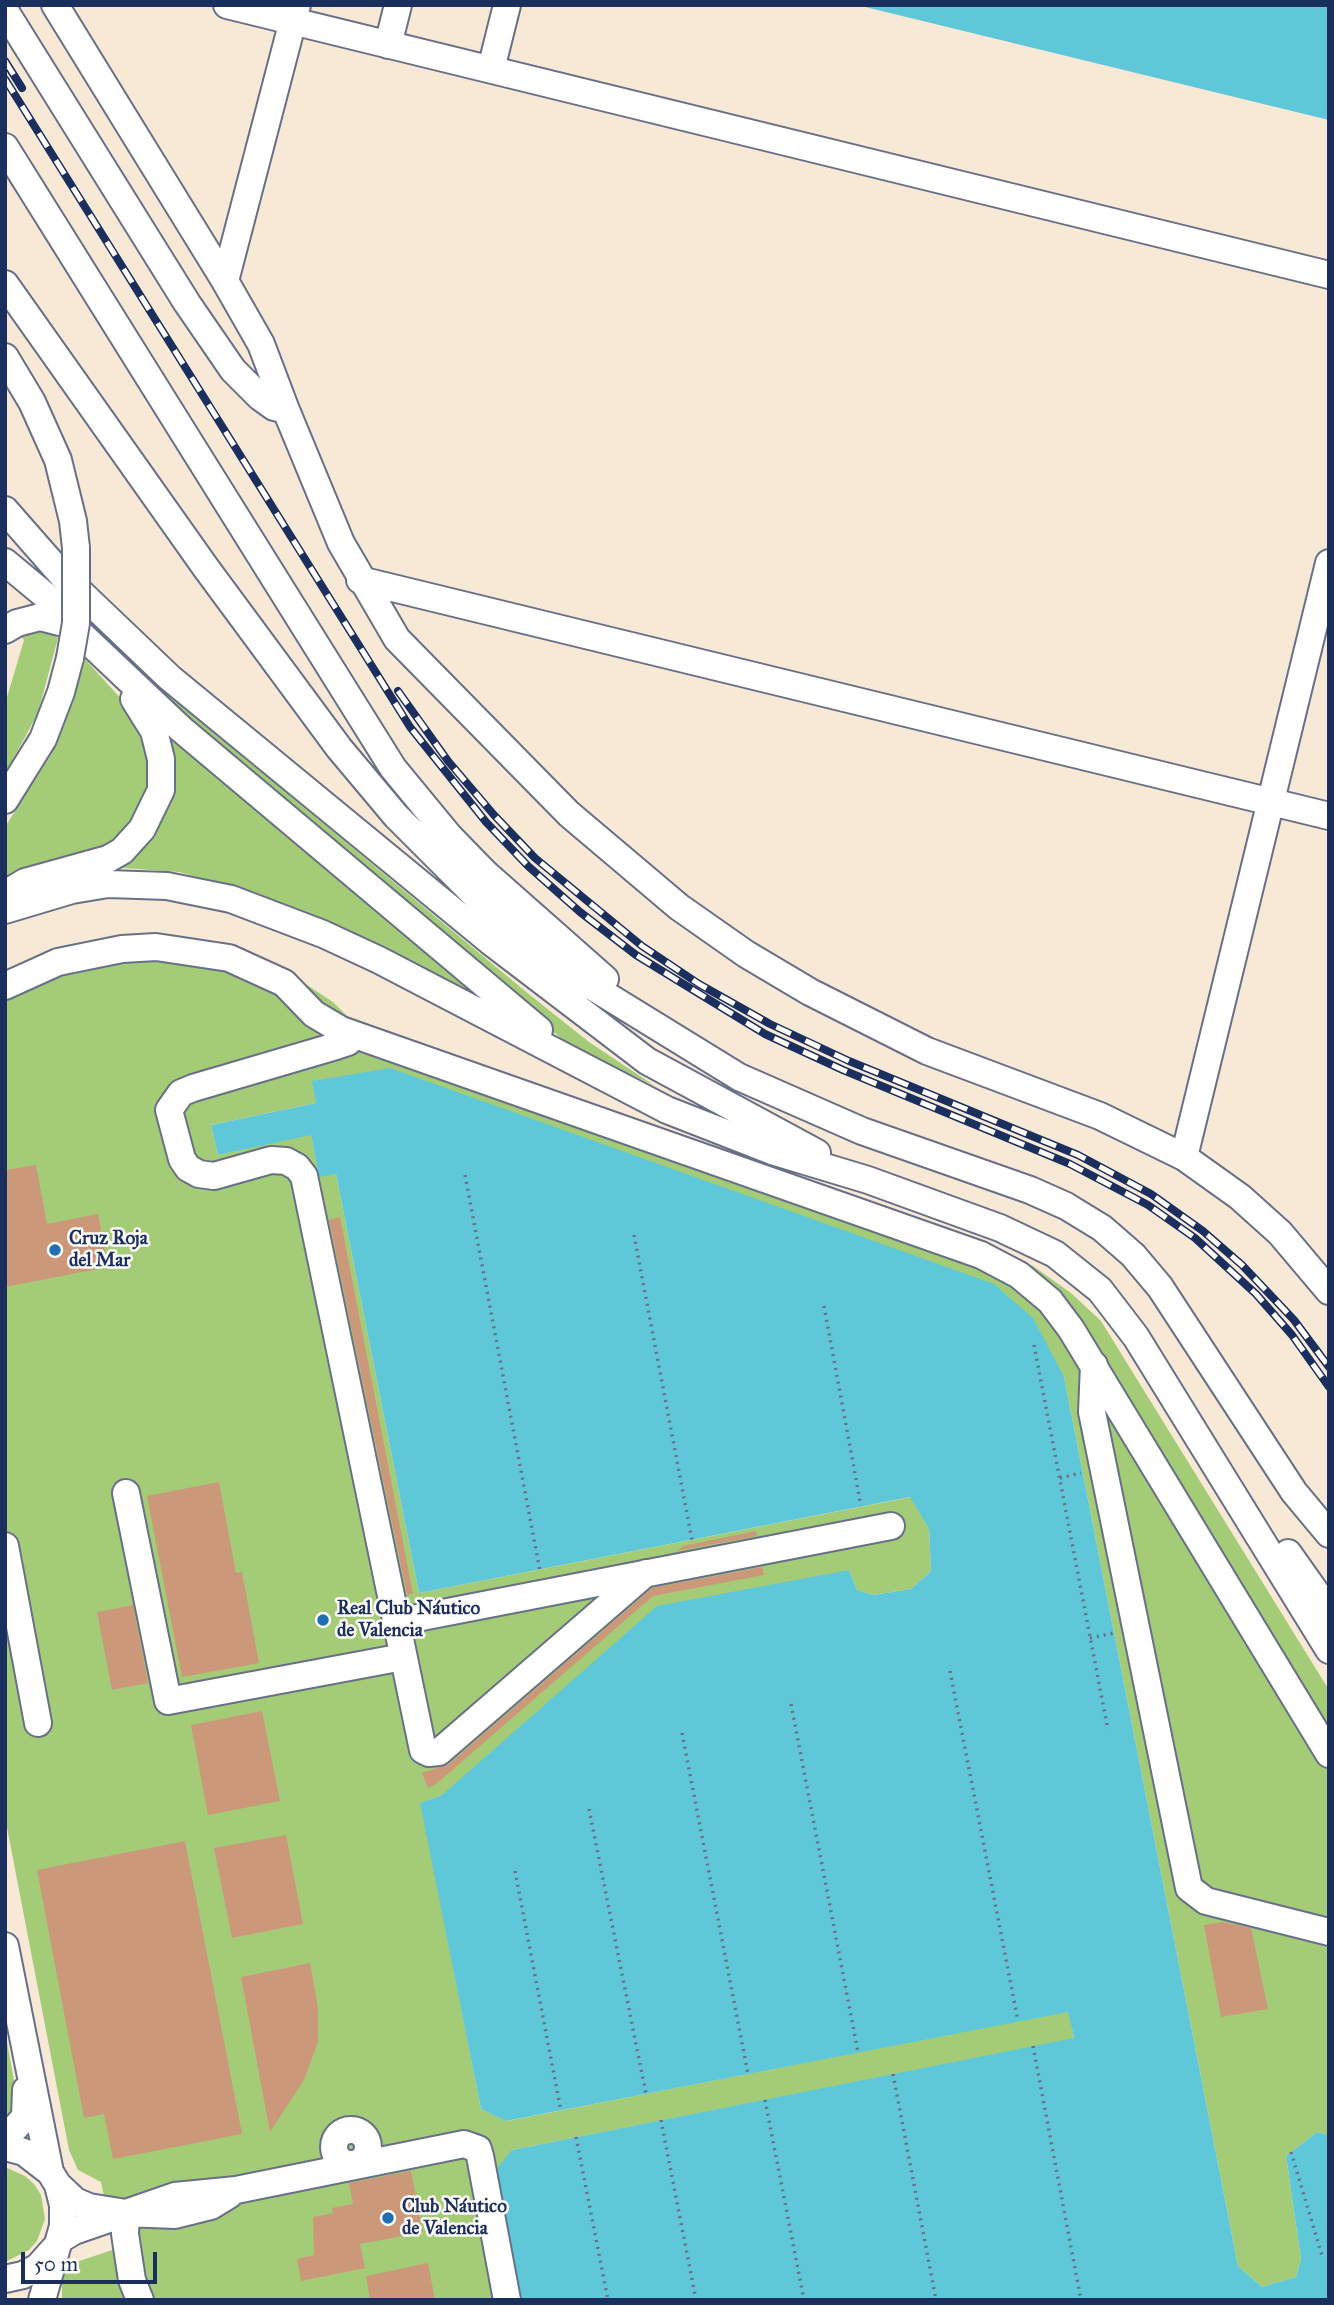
<!DOCTYPE html>
<html>
<head>
<meta charset="utf-8">
<style>
	body { margin:0 }
	#map { position:relative; width:1334px; height:2305px; overflow:hidden; background:#f8e9d7; font-family:"IM FELL Great Primer",serif }
	canvas { display:block }
	.frame { position:absolute; inset:0; border:7px solid #1b2f5e; pointer-events:none }
	.scale { position:absolute; left:21px; top:2252px; width:136px; height:32px; box-sizing:border-box; border:4px solid #1b2f5e; border-top:0; padding-left:9px; font-size:21px; line-height:24px; white-space:nowrap; color:#1b2f5e; -webkit-text-stroke:5px #fdfcf7; paint-order:stroke }
</style>
</head>
<body>
<div id="map">
<canvas width="1334" height="2305"></canvas>
<div class="frame"></div>
<div class="scale">50 m</div>
</div>
<script>
const c = document.querySelector('canvas').getContext('2d');
c.lineJoin = 'round';
function fill(path, color) {
  c.fillStyle = color;
  c.fill(path, 'evenodd');
}
function poly(rows) {
  const path = new Path2D();
  for (const r of rows) {
    if (r.length === 3) {
      path.moveTo(r[0] + r[2], r[1]);
      path.arc(r[0], r[1], r[2], 0, 2 * Math.PI);
      continue;
    }
    path.moveTo(r[0], r[1]);
    for (let i = 2; i < r.length; i += 2) path.lineTo(r[i], r[i + 1]);
  }
  return path;
}
function stroke(path, color, width, dash) {
  c.strokeStyle = color;
  c.lineWidth = width;
  c.lineCap = dash ? 'butt' : 'round';
  c.setLineDash(dash || []);
  c.stroke(path);
}
function write(font, color, halo, rows, align = 'center') {
  c.font = font + ' "IM FELL Great Primer",serif';
  c.lineWidth = 5;
  c.setLineDash([]);
  c.textBaseline = 'middle';
  c.strokeStyle = halo;
  c.fillStyle = color;
  for (const [text, x, y, turn = 0] of rows) {
    c.save();
    c.translate(x, y);
    c.rotate((+turn || 0) * Math.PI / 180);
    c.textAlign = isNaN(turn) ? turn : align;
    if (halo) c.strokeText(text, 0, 0);
    c.fillText(text, 0, 0);
    c.restore();
  }
}
fill(poly([
	[89,624,136,668,525,991,589,1042,655,1086,568,1044,321,837,88,628],
	[30,628,49,632,58,638,38,713,5,774,5,704,24,640,20,635],
	[85,659,141,721,153,758,147,804,116,843,5,882,5,827,51,755,68,715],
	[155,719,197,758,456,974,481,998,320,919,254,893,179,872,109,867,154,823],
	[175,937,216,943,284,970,333,1002,347,1016,987,1245,1033,1266,1071,1293,1101,1321,1329,1690,1329,2135,1317,2132,1286,2156,1301,2259,1296,2277,1262,2287,1238,2266,1064,1377,313,1081,316,1103,211,1125,218,1155,311,1134,319,1176,336,1174,419,1593,911,1497,929,1529,931,1571,911,1589,873,1595,857,1590,849,1570,442,1795,421,1803,481,2109,507,2121,1069,2011,1074,2039,512,2150,519,2300,62,2300,62,2267,115,2249,101,2182,78,2170,69,2150,5,1817,5,974],
	[5,2031,17,2097,17,2109,5,2127],
	[5,2167,25,2176,34,2184,41,2195,45,2219,37,2241,29,2250,5,2262]
]), '#a4cc77');
fill(poly([
	[857,5,1329,5,1329,120],
	[390,1068,994,1284,1033,1318,1064,1377,1238,2266,1262,2287,1296,2277,1301,2259,1286,2156,1317,2132,1329,2135,1329,2300,519,2300,495,2171,512,2150,1074,2038,1068,2012,506,2121,481,2109,420,1803,442,1795,657,1606,849,1570,857,1590,873,1595,911,1589,931,1571,929,1529,910,1497,419,1593,336,1174,319,1177,311,1135,218,1155,211,1125,316,1103,312,1081]
]), '#5ec8d9');
fill(poly([
	[36,1165,47,1224,98,1214,108,1267,5,1287,5,1170],
	[340,1217,413,1594,407,1595,329,1220],
	[219,1482,236,1573,242,1572,259,1663,182,1677,147,1496],
	[756,1531,757,1536,677,1551,683,1546],
	[762,1567,764,1575,653,1596,436,1784,428,1788,422,1773,449,1764,652,1588],
	[133,1605,148,1683,112,1690,97,1612],
	[262,1711,280,1801,208,1815,191,1725],
	[286,1835,303,1924,232,1938,214,1848],
	[185,1841,242,2134,113,2159,104,2114,84,2118,37,1870],
	[1223,1922,1251,1928,1268,2009,1221,2017,1204,1925],
	[310,1963,318,2008,318,2042,304,2080,270,2132,241,1977],
	[411,2171,423,2232,360,2244,365,2268,301,2281,297,2259,314,2255,313,2217,333,2213,332,2208,353,2204,349,2183],
	[428,2263,435,2300,370,2300,366,2276]
]), '#cb987a');
const minor = poly([
	[55,5,225,281,297,5],
	[227,5,1329,275],
	[5,11,187,303,233,370,260,397,274,407,286,410,341,543,397,639,569,814,679,907,746,954,810,992,927,1051,1100,1116,1184,1157,1240,1197,1280,1233,1329,1291],
	[388,45,398,5],
	[491,69,507,5],
	[5,147,393,768,449,836,485,873,605,979],
	[225,281,261,344,286,410],
	[5,284,206,568,339,748,396,816,479,899,562,968,739,1077,862,1131,1030,1190,1066,1206,1102,1228,1133,1255,1160,1287,1294,1492,1329,1534],
	[5,357,32,402,58,460,73,521,76,548],
	[5,510,62,575,170,678,491,942,647,1061,817,1153],
	[5,562,58,606,71,625,181,729,539,1030],
	[360,580,1329,816],
	[5,630,17,623,40,617,71,625],
	[5,800,43,739,61,692,70,658],
	[5,894,25,882,108,859,122,851,142,829,161,790,161,759,154,731,134,699],
	[5,910,72,890,108,884,167,886,231,899,323,934,379,960,667,1110,772,1151,868,1180,1000,1228,1055,1254,1100,1290,1136,1337,1329,1650],
	[5,986,58,962,122,949,156,947,229,958,284,983,314,1014,341,1030,981,1255,1019,1275,1050,1301,1071,1329,1329,1754],
	[351,1034,348,1042,336,1046,193,1088,181,1093,169,1110,182,1159,188,1168,199,1174,214,1176,271,1160,286,1161,297,1167,304,1176,423,1750,429,1753,439,1752,646,1573],
	[1184,1157,1329,563],
	[1094,1365,1092,1412,1189,1888,1206,1901,1329,1932],
	[126,1493,168,1701,403,1657],
	[5,1546,38,1723],
	[1288,1553,1329,1611],
	[396,1622,891,1526],
	[5,1946,50,2172],
	[351,2147,17],
	[5,2139,25,2117,26,2090],
	[5,2147,24,2152,50,2172,58,2185,63,2205,63,2226,42,2300],
	[58,2185,75,2201,89,2207,126,2213,175,2215,211,2206,229,2195],
	[126,2213,125,2234,132,2280,140,2300],
	[59,2240,74,2231,175,2196,236,2190,464,2144,478,2149,480,2156,507,2300],
	[5,2279,23,2275,38,2267,54,2249]
]);
stroke(minor, '#687088', 30);
stroke(poly([
	[465,1175,540,1571],
	[634,1235,692,1540],
	[824,1306,861,1506],
	[1034,1345,1108,1730],
	[1060,1478,1081,1473],
	[1090,1638,1114,1633],
	[950,1671,1018,2021],
	[791,1704,858,2052],
	[682,1733,748,2074],
	[589,1809,646,2094],
	[515,1871,561,2111],
	[1033,2046,1081,2300],
	[893,2074,936,2300],
	[765,2100,804,2300],
	[661,2120,696,2300],
	[576,2137,608,2300],
	[1291,2152,1323,2259]
]), '#687088', 3.5, [2, 5]);
stroke(minor, '#fff', 26);
const rail = poly([
	[5,61,22,88],
	[5,79,410,727,486,822,528,866,580,912,636,955,765,1034,843,1070,1070,1164,1148,1205,1195,1238,1256,1294,1292,1335,1329,1387],
	[398,691,448,761,494,815,535,858,642,946,699,984,770,1024,849,1061,1078,1155,1151,1194,1203,1231,1242,1265,1294,1320,1329,1367]
]);
stroke(rail, '#1b2f5e', 8);
stroke(rail, '#fdfcf7', 5, [16]);
const minorBridge = poly([
	[70,658,76,623,76,548]
]);
stroke(minorBridge, '#687088', 30, []);
stroke(minorBridge, '#fff', 26);
for (const [x, y, r, color] of [
	[55,1250,7,"#1f6fb2"],
	[323,1620,7,"#1f6fb2"],
	[388,2218,7,"#1f6fb2"]
]) {
  const dot = new Path2D();
  dot.arc(x, y, r, 0, 2 * Math.PI);
  c.fillStyle = color;
  c.fill(dot);
  stroke(dot, '#fdfcf7', 2.5);
}
write('bold 19px', '#1b2f5e', '#fdfcf7', [
	["Cruz Roja",69,1239],
	["del Mar",69,1261],
	["Real Club Náutico",337,1609],
	["de Valencia",337,1631],
	["Club Náutico",402,2207],
	["de Valencia",402,2229]
], 'left');
</script>
</body>
</html>
